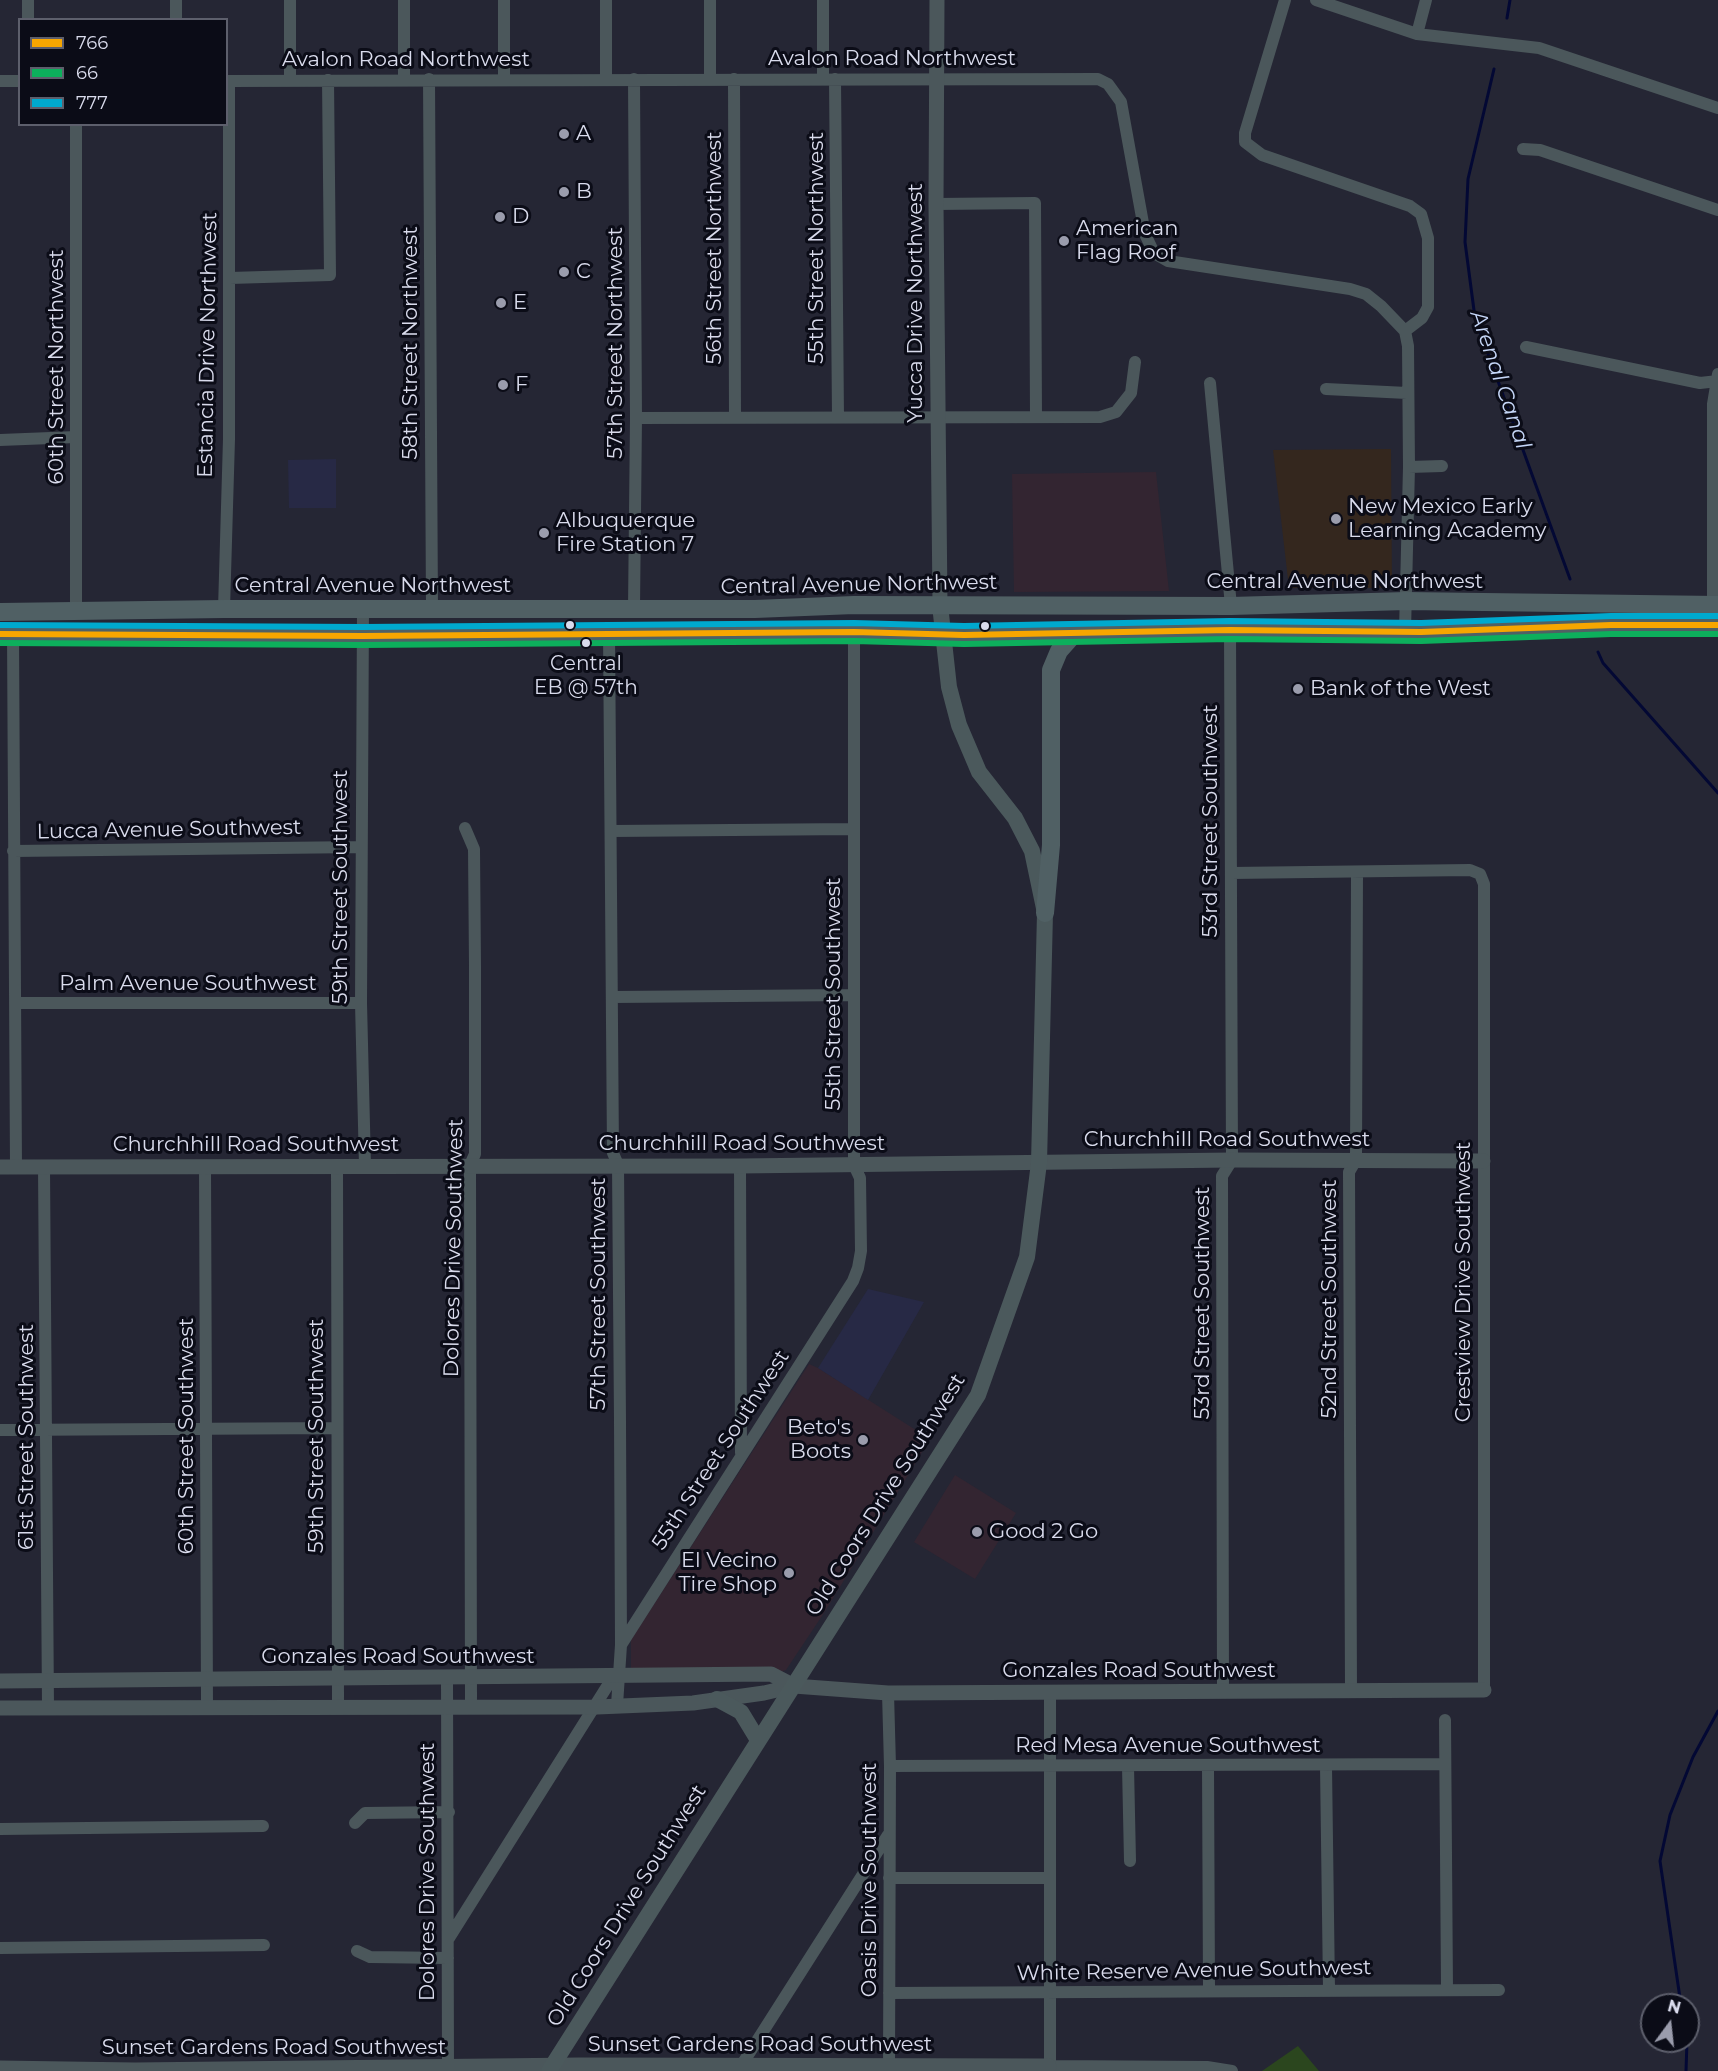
<!DOCTYPE html>
<html>
<head>
<meta charset="utf-8">
<style>
	body { margin:0 }
	#map { position:relative; width:1718px; height:2071px; overflow:hidden; background:#252634; font-family:Montserrat,sans-serif }
	canvas { display:block }
	.legend { position:absolute; left:18px; top:18px; width:210px; height:108px; box-sizing:border-box; background:#0b0c17; border:2px solid #5d5f6c; margin:0; padding:8px 10px; list-style:none; font-size:18px; color:#d9dbec }
	.legend li { display:flex; align-items:center; gap:12px; height:30px }
	.legend b { width:30px; border:2px solid #5d5f6c }
	.north { position:absolute; left:1640px; top:1993px; width:60px; height:60px; box-sizing:border-box; background:#0b0c17; border:2px solid #5d5f6c; border-radius:50%; rotate:15deg; font-size:16px; font-weight:700; line-height:24px; text-align:center; color:#d9dbec }
	.north::after { content:''; display:block; margin:auto; width:21px; height:27px; background:#9a9cac; clip-path:polygon(50% 0,100% 100%,50% 72%,0 100%) }
</style>
</head>
<body>
<div id="map">
<canvas width="1718" height="2071"></canvas>
<ul class="legend">
<li><b style="height:8px;background:#f7a600"></b>766</li>
<li><b style="height:8px;background:#0daf5c"></b>66</li>
<li><b style="height:8px;background:#00a9ce"></b>777</li>
</ul>
<div class="north">N</div>
</div>
<script>
const c = document.querySelector('canvas').getContext('2d');
c.lineJoin = 'round';
function fill(path, color) {
  c.fillStyle = color;
  c.fill(path, 'evenodd');
}
function poly(rows) {
  const path = new Path2D();
  for (const r of rows) {
    path.moveTo(r[0], r[1]);
    for (let i = 2; i < r.length; i += 2) path.lineTo(r[i], r[i + 1]);
  }
  return path;
}
function stroke(path, color, width, dash) {
  c.strokeStyle = color;
  c.lineWidth = width;
  c.lineCap = dash ? 'butt' : 'round';
  c.setLineDash(dash || []);
  c.stroke(path);
}
function write(font, color, halo, rows, align = 'center') {
  c.font = font + ' Montserrat,sans-serif';
  c.lineWidth = 6;
  c.setLineDash([]);
  c.textBaseline = 'middle';
  c.strokeStyle = halo;
  c.fillStyle = color;
  for (const [text, x, y, turn = 0] of rows) {
    c.save();
    c.translate(x, y);
    c.rotate((+turn || 0) * Math.PI / 180);
    c.textAlign = isNaN(turn) ? turn : align;
    if (halo) c.strokeText(text, 0, 0);
    c.fillText(text, 0, 0);
    c.restore();
  }
}
fill(poly([
	[1156,472,1169,591,1014,592,1012,474],
	[809,1364,818,1368,930,1439,824,1613,786,1670,781,1672,631,1669,631,1640],
	[955,1475,1016,1513,975,1579,914,1542]
]), '#332531');
fill(poly([
	[336,459,336,508,289,508,288,460],
	[868,1289,924,1302,868,1400,818,1368]
]), '#272945');
fill(poly([
	[1391,449,1392,588,1289,588,1273,450]
]), '#34271e');
fill(poly([
	[1298,2046,1319,2071,1262,2071]
]), '#2b461e');
stroke(poly([
	[1507,18,1510,0],
	[1494,69,1468,179,1465,242,1475,318,1570,579],
	[1598,652,1603,663,1718,793],
	[1681,2005,1660,1861,1670,1815,1693,1757,1718,1711],
	[1686,2071,1687,2041]
]), '#030834', 3);
stroke(poly([
	[28,0,28,20],
	[176,0,176,20],
	[290,0,290,80],
	[404,0,404,79],
	[504,0,504,79],
	[606,0,606,79],
	[710,0,710,79],
	[823,0,823,79],
	[1285,0,1245,133,1245,142,1262,155,1410,206,1421,214,1428,238,1428,307,1422,318,1405,331],
	[1316,0,1417,34,1539,48,1718,108],
	[1417,34,1426,0],
	[429,79,432,608],
	[734,79,735,418],
	[835,79,838,417],
	[0,81,20,81],
	[226,81,1098,79,1108,84,1121,102,1145,234,1154,253,1168,261,1350,289,1366,294,1381,306,1405,331],
	[76,124,76,610],
	[1523,149,1540,150,1718,210],
	[936,204,1035,203,1036,416],
	[230,278,330,275,328,80],
	[1405,331,1408,346,1409,467,1405,631],
	[1526,347,1700,383,1718,381],
	[1210,383,1231,606],
	[1326,389,1407,393],
	[636,418,1100,417,1116,412,1131,393,1135,362],
	[0,440,76,437],
	[1409,467,1442,466],
	[1713,605,1713,404,1718,374],
	[634,608,636,418,634,79],
	[224,609,229,439,229,81],
	[363,609,361,1003,365,1166],
	[609,632,613,1153,618,1165,620,1421,621,1645,617,1705],
	[13,634,16,1167],
	[465,828,474,849,475,966,475,1154,470,1165,471,1706],
	[612,831,853,829],
	[13,851,361,847],
	[1231,873,1470,870,1480,874,1484,884,1484,1690],
	[613,997,854,995],
	[15,1003,361,1003],
	[337,1165,338,1706],
	[205,1166,207,1707],
	[740,1166,741,1453],
	[44,1167,48,1707],
	[0,1430,336,1428],
	[621,1645,853,1281,858,1268,861,1251,860,1178,854,1165,854,632],
	[447,1677,448,2067],
	[1223,1691,1222,1176,1232,1160,1230,630],
	[1351,1691,1349,1172,1356,1160,1357,872],
	[1050,1692,1050,2071],
	[888,1693,890,1766,889,2067],
	[1445,1720,1447,1989],
	[890,1766,1445,1764],
	[1128,1766,1130,1861],
	[1208,1766,1209,1989],
	[1326,1766,1329,1989],
	[355,1823,365,1813,449,1812],
	[0,1829,263,1826],
	[889,1878,1049,1878],
	[449,1938,613,1677],
	[0,1948,264,1945],
	[357,1951,370,1957,448,1958],
	[889,1993,1499,1990],
	[741,2066,888,1835],
	[1049,2066,1207,2067,1232,2071]
]), '#4b575b', 12);
stroke(poly([
	[937,0,936,204,940,605],
	[0,1167,740,1166,1232,1160,1483,1161],
	[0,1681,771,1674,794,1686],
	[0,1708,597,1707,693,1703,764,1693,794,1686,888,1693,1484,1690],
	[0,2068,135,2070,579,2065,1049,2066]
]), '#4b575b', 15);
stroke(poly([
	[717,1699,741,1712,758,1740],
	[549,2071,978,1395,1027,1257,1039,1163,1045,913,1032,851,1015,818,979,772,959,725,949,687,940,605]
]), '#4b595c', 16);
stroke(poly([
	[0,612,224,609,755,609,854,605,1231,606,1406,601,1718,605],
	[0,634,363,636,854,632,964,635,1230,630,1421,632,1611,625,1718,625],
	[1045,913,1051,845,1051,670,1059,651,1075,633]
]), '#506064', 18);
stroke(poly([
	[0,634,363,636,854,632,964,635,1230,630,1421,632,1611,625,1718,625]
]), '#f7a600', 6);
stroke(poly([
	[0,643,363,645,854,641,964,644,1230,639,1421,641,1611,634,1718,634]
]), '#0daf5c', 6);
stroke(poly([
	[0,625,363,627,854,623,964,626,1230,621,1421,623,1611,616,1718,616]
]), '#00a9ce', 6);
for (const [x, y, r, color] of [
	[564,134,6,"#9a9cac"],
	[564,192,6,"#9a9cac"],
	[500,217,6,"#9a9cac"],
	[1064,241,6,"#9a9cac"],
	[564,272,6,"#9a9cac"],
	[501,303,6,"#9a9cac"],
	[503,385,6,"#9a9cac"],
	[1336,519,6,"#9a9cac"],
	[544,533,6,"#9a9cac"],
	[570,625,5,"#d9dbec"],
	[985,626,5,"#d9dbec"],
	[586,643,5,"#d9dbec"],
	[1298,689,6,"#9a9cac"],
	[863,1440,6,"#9a9cac"],
	[977,1532,6,"#9a9cac"],
	[789,1573,6,"#9a9cac"]
]) {
  const dot = new Path2D();
  dot.arc(x, y, r, 0, 2 * Math.PI);
  c.fillStyle = color;
  c.fill(dot);
  stroke(dot, '#0b0c17', 2);
}
write('20px', '#d9dbec', '#0b0c17', [
	["Central",586,664],
	["EB @ 57th",586,688]
]);
write('21px', '#d9dbec', '#0b0c17', [
	["Avalon Road Northwest",892,59],
	["Avalon Road Northwest",406,60],
	["56th Street Northwest",715,248,-90],
	["55th Street Northwest",817,248,-90],
	["Yucca Drive Northwest",916,303,-90],
	["58th Street Northwest",411,343,-90],
	["57th Street Northwest",616,343,-90],
	["Estancia Drive Northwest",208,345,-89],
	["60th Street Northwest",57,367,-90],
	["Central Avenue Northwest",1345,582],
	["Central Avenue Northwest",859,585,-1],
	["Central Avenue Northwest",373,586],
	["53rd Street Southwest",1211,821,-90],
	["Lucca Avenue Southwest",169,830,-1],
	["59th Street Southwest",341,887,-90],
	["Palm Avenue Southwest",188,984],
	["55th Street Southwest",834,994,-90],
	["Churchhill Road Southwest",1227,1140],
	["Churchhill Road Southwest",742,1144],
	["Churchhill Road Southwest",256,1145],
	["Dolores Drive Southwest",454,1248,-89],
	["Crestview Drive Southwest",1464,1282,-90],
	["57th Street Southwest",599,1294,-90],
	["52nd Street Southwest",1330,1299,-90],
	["53rd Street Southwest",1203,1303,-90],
	["60th Street Southwest",187,1436,-90],
	["59th Street Southwest",317,1436,-90],
	["61st Street Southwest",27,1437,-90],
	["55th Street Southwest",721,1450,-57],
	["Old Coors Drive Southwest",886,1495,-58],
	["Gonzales Road Southwest",398,1657],
	["Gonzales Road Southwest",1139,1671],
	["Red Mesa Avenue Southwest",1168,1746],
	["Dolores Drive Southwest",428,1872,-90],
	["Oasis Drive Southwest",870,1880,-90],
	["Old Coors Drive Southwest",627,1906,-58],
	["White Reserve Avenue Southwest",1194,1971,-1],
	["Sunset Gardens Road Southwest",760,2045],
	["Sunset Gardens Road Southwest",274,2048]
]);
write('21px', '#d9dbec', '#0b0c17', [
	["A",576,134],
	["B",576,192],
	["D",512,217],
	["American",1076,229],
	["Flag Roof",1076,253],
	["C",576,272],
	["E",513,303],
	["F",515,385],
	["New Mexico Early",1348,507],
	["Learning Academy",1348,531],
	["Albuquerque",556,521],
	["Fire Station 7",556,545],
	["Bank of the West",1310,689],
	["Beto's",851,1428,"right"],
	["Boots",851,1452,"right"],
	["Good 2 Go",989,1532],
	["El Vecino",777,1561,"right"],
	["Tire Shop",777,1585,"right"]
], 'left');
write('italic 22px', '#c5d6f7', '#0b0c17', [
	["Arenal Canal",1500,380,71]
]);
</script>
</body>
</html>
